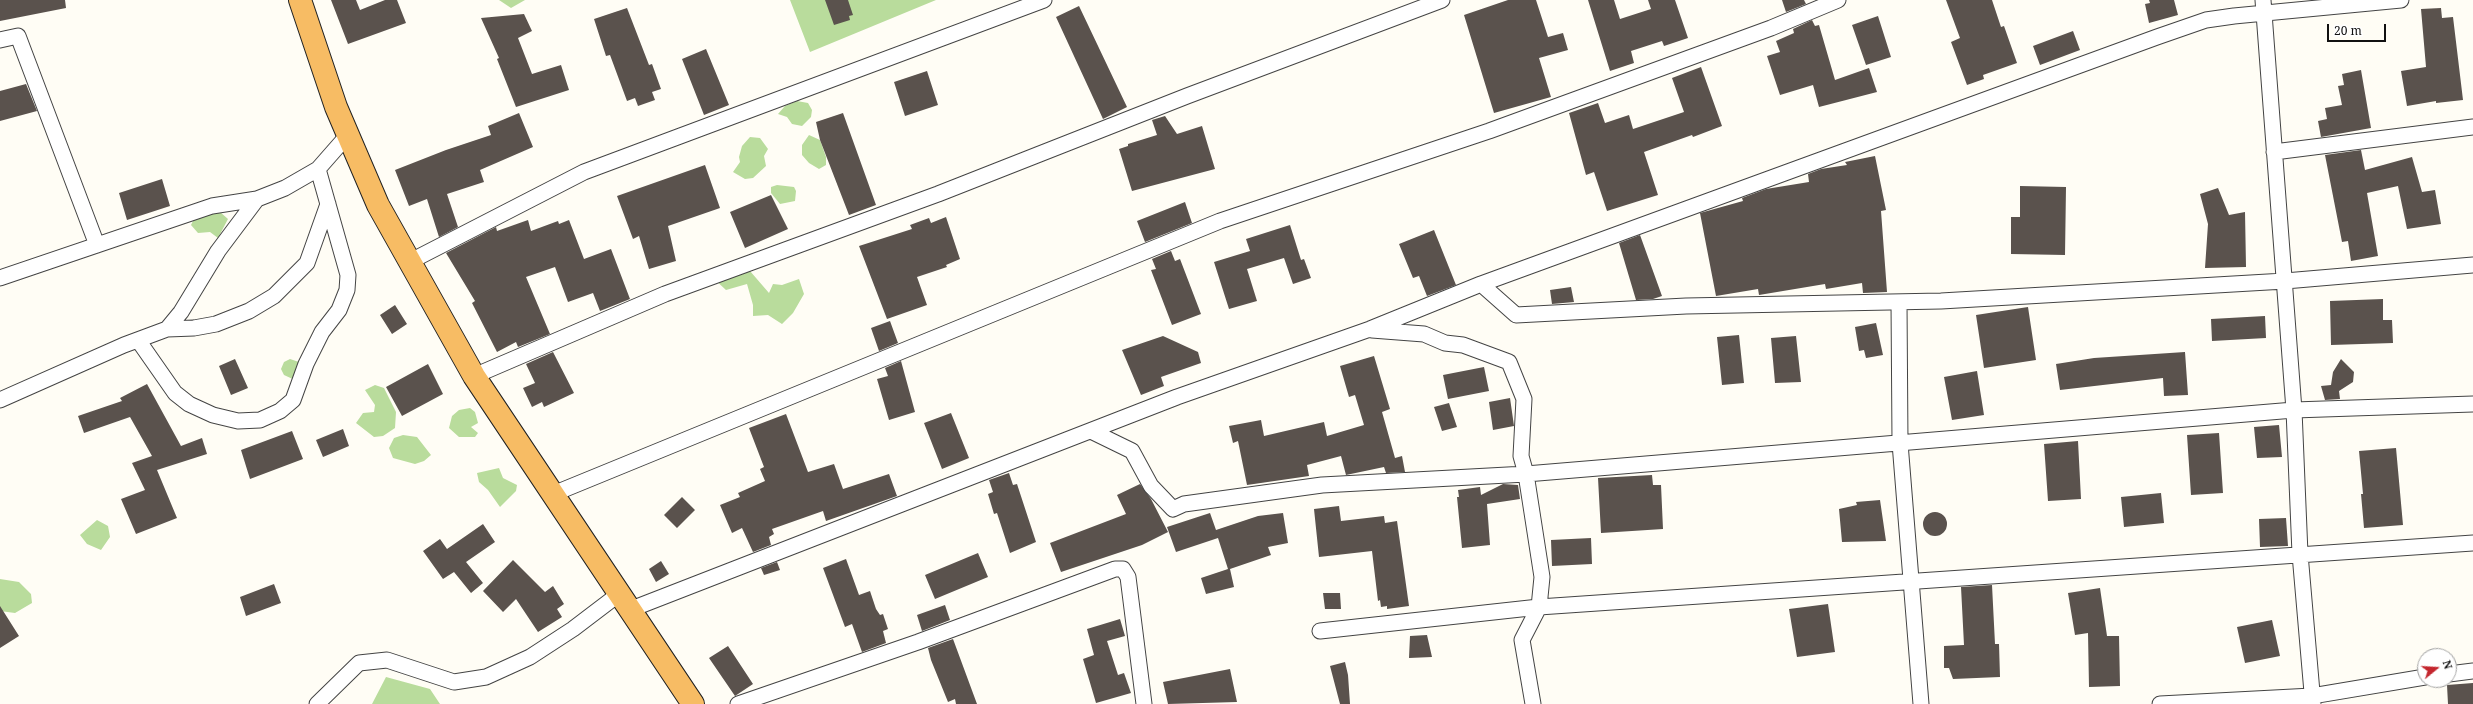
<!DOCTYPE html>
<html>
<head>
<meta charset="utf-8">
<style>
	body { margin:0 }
	#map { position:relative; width:2473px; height:704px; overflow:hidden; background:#fffdf5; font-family:"Noto Serif",serif }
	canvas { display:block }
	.north { position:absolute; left:2417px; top:648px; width:40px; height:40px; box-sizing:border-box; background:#fff; border:1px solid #a0a0a0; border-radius:50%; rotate:72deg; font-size:11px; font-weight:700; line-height:16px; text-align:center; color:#111 }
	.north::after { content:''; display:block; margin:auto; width:14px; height:18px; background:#c4262e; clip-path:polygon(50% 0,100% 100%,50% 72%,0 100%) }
	.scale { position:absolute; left:2327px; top:24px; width:59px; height:18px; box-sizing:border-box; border:2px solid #111; border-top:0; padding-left:5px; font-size:12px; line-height:14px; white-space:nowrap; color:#111; -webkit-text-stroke:3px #fff; paint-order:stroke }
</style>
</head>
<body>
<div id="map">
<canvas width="2473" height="704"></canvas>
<div class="north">N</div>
<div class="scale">20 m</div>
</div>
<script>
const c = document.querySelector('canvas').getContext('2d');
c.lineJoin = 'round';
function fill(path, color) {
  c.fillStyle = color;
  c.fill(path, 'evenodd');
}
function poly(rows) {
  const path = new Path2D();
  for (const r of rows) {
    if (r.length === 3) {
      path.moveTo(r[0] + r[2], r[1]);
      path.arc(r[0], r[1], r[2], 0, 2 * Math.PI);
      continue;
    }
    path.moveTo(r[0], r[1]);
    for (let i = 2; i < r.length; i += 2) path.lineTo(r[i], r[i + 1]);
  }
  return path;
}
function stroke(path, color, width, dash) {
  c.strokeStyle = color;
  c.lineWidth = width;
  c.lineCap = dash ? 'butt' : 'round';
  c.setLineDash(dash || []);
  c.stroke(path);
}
fill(poly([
	[499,0,525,0,511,8],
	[790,0,936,0,810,52],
	[797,101,808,103,812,110,811,117,802,126,792,124,787,117,778,114,785,106],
	[809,135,820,140,826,157,826,165,819,169,809,163,802,155,802,145],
	[750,137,760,138,768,149,764,156,766,166,753,178,745,179,733,172,740,162,739,157,742,146],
	[777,185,794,187,796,191,795,201,780,204,771,193,771,187],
	[220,212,228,219,218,238,210,232,198,233,191,225,195,217],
	[750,271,769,293,773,284,782,285,799,279,804,294,793,313,782,324,768,315,753,316,753,305,747,284,726,290,712,277],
	[290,359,302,363,297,381,284,375,281,369,284,362],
	[375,385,384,388,396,412,395,428,383,436,374,437,356,423,363,413,374,412,375,405,365,390],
	[470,408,475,412,478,423,471,427,478,433,475,437,459,437,449,428,452,416,459,410],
	[403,435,417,437,431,455,424,461,415,464,393,458,389,448,394,438],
	[499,468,503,478,517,485,516,491,500,507,488,490,479,482,477,473],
	[97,520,108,526,110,537,101,550,87,544,80,535],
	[0,579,19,582,31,594,32,603,15,613,0,611],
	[386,677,430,689,440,704,372,704]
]), '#b9dc9c');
fill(poly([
	[0,0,65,0,66,8,0,21],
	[331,0,356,0,360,10,385,0,397,0,406,23,348,44],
	[825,0,848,0,853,15,849,16,850,20,834,25],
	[1508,0,1536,0,1548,37,1563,33,1568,50,1539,58,1551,97,1494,113,1464,15],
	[1588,0,1614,0,1620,19,1651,9,1648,0,1675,0,1688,38,1664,46,1662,41,1631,51,1634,63,1610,71],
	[1782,0,1804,0,1806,4,1786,12],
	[1946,0,1992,0,2001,27,2004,26,2017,63,1983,75,1984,79,1967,85,1951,42,1960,38],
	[2149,0,2174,0,2178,15,2149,23,2145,4,2150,3],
	[1079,6,1127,107,1103,119,1056,17],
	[627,8,649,65,652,64,661,89,652,92,655,100,638,106,635,98,627,101,610,55,606,56,594,19],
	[2441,8,2442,18,2453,17,2463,100,2436,103,2436,101,2407,106,2401,71,2426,67,2421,9],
	[524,14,532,31,518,38,532,74,561,65,569,90,516,107,497,59,499,58,481,18],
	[1878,16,1891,57,1866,65,1852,25],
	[1812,20,1815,26,1819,25,1835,80,1869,68,1877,92,1819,107,1813,85,1780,95,1767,56,1780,52,1776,41,1794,33,1793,29],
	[2073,31,2080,50,2040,65,2033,46],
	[706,49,729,105,704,115,682,59],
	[1701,67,1722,126,1693,137,1692,135,1644,152,1658,195,1607,211,1594,172,1586,175,1569,113,1598,103,1605,123,1629,115,1633,129,1684,112,1672,78],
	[2361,70,2371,128,2321,137,2318,121,2327,119,2325,108,2342,105,2338,86,2344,85,2342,74],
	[927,71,938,105,905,116,894,82],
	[26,84,37,111,0,121,0,91],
	[519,113,533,147,480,170,484,182,447,194,458,227,439,237,427,199,409,206,395,170,446,150,491,135,488,126],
	[843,113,876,205,849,215,820,140,816,122],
	[1165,116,1177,134,1202,126,1215,169,1132,191,1119,149,1128,146,1128,144,1157,135,1152,120],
	[2361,150,2365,170,2412,157,2422,192,2435,190,2441,224,2407,229,2398,186,2367,193,2378,256,2351,261,2348,241,2342,242,2325,155],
	[1875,156,1886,210,1881,211,1887,292,1863,293,1862,283,1826,289,1825,284,1759,295,1758,289,1716,296,1700,213,1743,201,1742,198,1766,189,1809,182,1808,174,1821,169,1847,165,1845,162],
	[705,165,720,208,668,226,676,261,649,269,639,236,633,239,617,196],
	[162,179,170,206,127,220,119,193],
	[2020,186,2066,187,2065,255,2011,254,2011,217,2020,217],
	[2218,188,2229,215,2245,212,2246,267,2205,268,2208,224,2200,194],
	[771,195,788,229,745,248,730,212],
	[1185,202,1192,223,1145,242,1137,221],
	[946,217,960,259,946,265,947,267,917,277,927,305,887,319,859,246,912,229,910,225,929,218,931,223],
	[528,220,531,231,558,221,559,224,569,220,584,259,611,249,630,299,600,311,593,293,568,302,555,267,526,277,550,334,518,347,516,342,497,352,472,303,475,301,446,253,496,227,497,231],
	[1290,225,1301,260,1304,259,1311,278,1293,284,1284,258,1247,269,1257,301,1229,309,1214,262,1250,251,1246,239],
	[1434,230,1456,285,1427,296,1419,276,1413,278,1399,244],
	[1640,235,1662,296,1653,299,1636,300,1619,243],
	[1171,251,1175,261,1180,259,1201,314,1172,325,1151,270,1156,269,1152,259],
	[1571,287,1574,302,1552,304,1550,290],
	[2383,299,2383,320,2392,320,2393,343,2331,345,2330,301],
	[395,305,407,324,392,334,380,315],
	[2028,307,2036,360,1984,368,1976,315],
	[2265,316,2266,338,2212,341,2211,319],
	[890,321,898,343,879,351,871,328],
	[1876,323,1883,355,1866,358,1864,350,1859,351,1855,327],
	[1739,335,1744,383,1722,385,1717,337],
	[1163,336,1198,352,1201,363,1161,377,1164,386,1141,395,1122,350],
	[1796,336,1801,382,1775,383,1771,338],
	[553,352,574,393,544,407,542,402,532,407,523,388,535,383,526,364],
	[2185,352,2188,395,2164,396,2163,378,2060,390,2056,364,2094,358],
	[1374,356,1390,409,1382,412,1395,458,1402,456,1405,472,1386,473,1384,467,1346,475,1341,456,1307,465,1309,476,1247,485,1238,441,1233,443,1229,426,1261,420,1264,436,1324,422,1327,436,1364,425,1355,395,1349,397,1340,366],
	[235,359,248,388,231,395,219,366],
	[2341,359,2354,372,2353,382,2339,391,2340,399,2325,400,2321,386,2331,385,2333,372],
	[901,361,915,412,889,420,877,379,888,376,885,368],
	[428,364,443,394,402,416,386,387],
	[1484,367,1489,391,1448,399,1443,375],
	[1977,371,1984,415,1952,420,1944,377],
	[147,384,181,446,202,438,207,454,157,470,177,518,136,534,121,499,145,490,132,463,152,456,130,417,84,433,78,416,122,401,120,398],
	[1510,398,1514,426,1493,430,1489,402],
	[1449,403,1457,427,1442,431,1434,407],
	[951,413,969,458,942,469,924,423],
	[786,414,808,472,834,464,843,489,889,474,897,496,826,521,823,511,772,529,774,534,769,537,771,545,753,552,742,528,732,533,720,505,740,497,738,493,765,481,760,469,764,467,749,428],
	[2279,425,2282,457,2257,458,2254,427],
	[343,429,349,446,323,457,316,440],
	[292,431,303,459,250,479,241,450],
	[2219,433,2223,493,2191,495,2187,435],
	[2078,441,2081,499,2048,501,2044,444],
	[2396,448,2403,525,2364,528,2361,494,2363,494,2359,451],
	[1009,473,1013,485,1017,484,1036,542,1010,553,997,513,994,514,988,494,993,492,989,480],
	[1652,475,1653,485,1661,485,1663,529,1601,533,1598,478],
	[1140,484,1151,499,1168,532,1142,545,1061,572,1050,543,1126,514,1117,495],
	[1503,484,1518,485,1520,499,1487,504,1490,545,1462,548,1457,497,1459,497,1458,490,1480,487,1481,495],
	[2161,493,2164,523,2124,527,2121,497],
	[682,497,695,510,677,528,664,515],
	[1880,500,1886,541,1842,542,1839,509,1857,505,1856,502],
	[1339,506,1341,521,1384,516,1385,523,1397,521,1409,606,1387,609,1387,606,1381,607,1380,600,1378,601,1372,551,1319,557,1314,509],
	[1935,524,12],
	[1210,513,1216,530,1258,516,1283,513,1288,543,1268,547,1271,555,1230,569,1234,587,1206,594,1201,578,1228,569,1218,538,1176,552,1167,527],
	[2286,518,2288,546,2260,547,2259,519],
	[483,524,495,542,466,562,483,583,471,593,454,572,443,579,423,551,440,539,447,549],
	[1591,538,1592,564,1552,566,1551,540],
	[978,553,988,577,935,599,925,575],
	[846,559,859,595,870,591,876,609,880,615,883,614,888,629,883,631,886,643,862,652,852,624,845,627,823,568],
	[513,560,545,592,553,586,564,604,557,609,562,617,538,632,516,599,503,612,483,591],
	[661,561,669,574,656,582,649,569],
	[777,562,780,570,764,575,761,568],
	[274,584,281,603,246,616,240,597],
	[1992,585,1995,644,1999,644,2000,677,1953,679,1949,668,1944,668,1944,646,1964,645,1961,587],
	[2100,588,2107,636,2119,636,2120,686,2089,687,2088,633,2075,635,2068,593],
	[1323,593,1340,593,1341,609,1325,609],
	[1828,604,1835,652,1797,657,1789,609],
	[945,605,950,620,922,631,917,615],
	[0,606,19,636,0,648],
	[1120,619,1125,636,1107,641,1118,675,1124,673,1131,693,1096,703,1083,659,1094,655,1087,629],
	[2272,620,2280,656,2245,663,2237,627],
	[1427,635,1432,657,1409,658,1410,636],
	[953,639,977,704,956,704,955,699,948,702,931,660,928,648],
	[728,646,753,684,735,696,709,658],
	[1345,662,1348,675,1350,704,1340,704,1330,666],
	[1230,669,1237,702,1168,704,1163,682],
	[2473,683,2473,704,2448,704,2447,685]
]), '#5a524d');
const minor = poly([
	[2263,0,2294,410,2300,554,2313,704],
	[0,40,18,36,97,245],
	[2274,152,2473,127],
	[409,262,584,172,1044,0],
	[0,278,212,206,257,199,285,188,318,169,347,136],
	[1481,284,1516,315,1686,306,1941,301,2285,281,2473,265],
	[1899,302,1900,443,1921,704],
	[167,329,194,328,216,324,249,311,274,296,307,263,328,204],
	[1372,330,1424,334,1445,343,1463,345,1509,362,1524,399,1521,456,1526,474,1542,577,1539,607,1522,640,1533,704],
	[138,340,175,393,189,404,213,415,238,421,260,420,280,411,293,400,306,364,322,332,339,310,347,290,348,275,318,169],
	[474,376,665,294,938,194,1187,96,1442,0],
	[0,400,124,345,167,329,181,312,218,251,257,199],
	[1091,431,1132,451,1151,486,1173,509,1184,504,1322,485,1526,474,2294,410,2473,404],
	[553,494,1220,221,1489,131,1771,28,1838,0],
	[629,610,1177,397,1370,329,1481,284,2157,37,2206,20,2234,16,2401,0],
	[1320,631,1539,607,2473,543],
	[2449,674,2473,671],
	[317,704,359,663,387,660,454,682,486,677,530,657,573,629,619,594],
	[738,704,918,642,1115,569,1123,569,1128,577,1144,704],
	[2160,704,2312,696,2425,677]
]);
const trunk = poly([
	[300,0,336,107,378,205,474,376,693,704]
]);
stroke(minor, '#444', 17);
stroke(trunk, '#222', 24);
stroke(minor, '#fff', 15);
stroke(trunk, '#f7bc64', 22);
</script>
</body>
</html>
